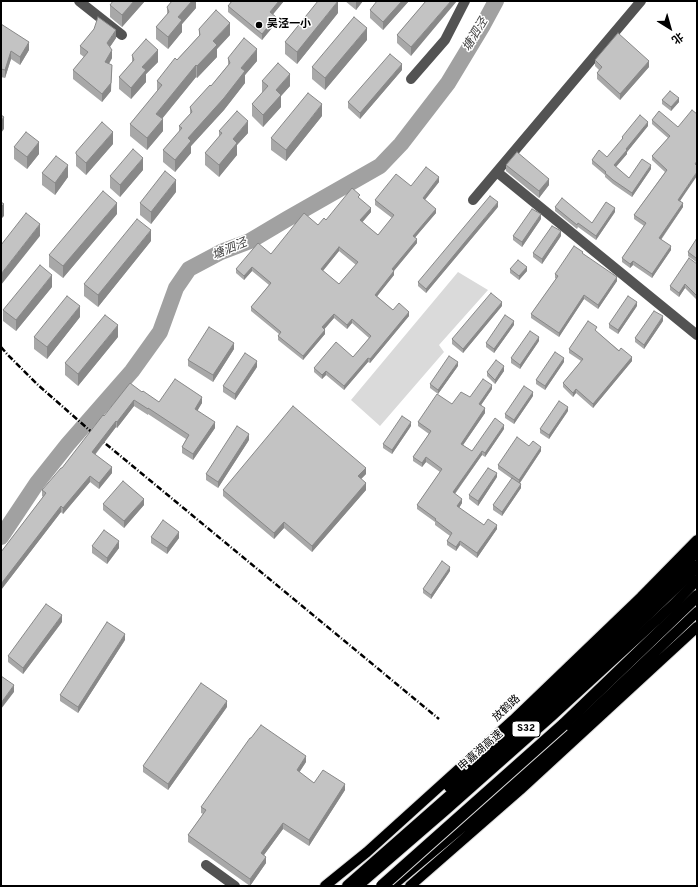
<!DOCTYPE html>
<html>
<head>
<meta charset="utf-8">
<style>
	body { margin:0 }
	#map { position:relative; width:698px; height:887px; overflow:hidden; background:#fff; font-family:Overpass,"Noto Sans SC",sans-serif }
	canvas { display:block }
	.frame { position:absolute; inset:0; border:2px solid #000; pointer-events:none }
	.north { position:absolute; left:650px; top:8px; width:40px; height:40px; -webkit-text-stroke:3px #fff; paint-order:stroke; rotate:143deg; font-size:11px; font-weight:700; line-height:16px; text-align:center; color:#000 }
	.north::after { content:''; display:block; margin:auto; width:14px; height:18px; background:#000; clip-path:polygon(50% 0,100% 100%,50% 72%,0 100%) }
</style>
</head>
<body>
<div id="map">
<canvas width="698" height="887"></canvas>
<div class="frame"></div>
<div class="north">北</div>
</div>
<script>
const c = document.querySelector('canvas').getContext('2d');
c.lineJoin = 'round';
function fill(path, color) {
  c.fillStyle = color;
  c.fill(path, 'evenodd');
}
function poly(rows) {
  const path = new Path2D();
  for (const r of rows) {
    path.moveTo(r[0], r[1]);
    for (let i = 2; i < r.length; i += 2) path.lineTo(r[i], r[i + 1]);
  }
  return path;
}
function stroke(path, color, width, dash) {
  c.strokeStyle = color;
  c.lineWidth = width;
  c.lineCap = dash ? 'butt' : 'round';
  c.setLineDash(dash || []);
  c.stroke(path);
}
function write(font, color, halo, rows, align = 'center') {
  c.font = font + ' Overpass,"Noto Sans SC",sans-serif';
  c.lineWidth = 3;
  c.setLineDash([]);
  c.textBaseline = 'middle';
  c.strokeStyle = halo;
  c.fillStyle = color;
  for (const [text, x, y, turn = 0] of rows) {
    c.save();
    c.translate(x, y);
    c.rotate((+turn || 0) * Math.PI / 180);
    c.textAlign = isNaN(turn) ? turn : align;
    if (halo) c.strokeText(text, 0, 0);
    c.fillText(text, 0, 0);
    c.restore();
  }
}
fill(poly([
	[458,272,488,290,439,345,444,352,380,426,351,400]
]), '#dadada');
stroke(poly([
	[1,537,37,483,68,444,132,371,160,332,176,288,189,269,221,252,250,241,287,219,380,166,401,144,448,83,483,25,496,1]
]), '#a1a1a1', 16);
const major = poly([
	[449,787,509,734,588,659,697,552],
	[325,886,367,852,513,720,641,597,697,540],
	[358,886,446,810,552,716,673,605,697,580],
	[392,886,515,783,595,709,697,612],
	[410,886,520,790,697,627]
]);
const highway = poly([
	[563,725,697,596],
	[348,886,549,709,697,566]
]);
stroke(major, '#dbdbdb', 12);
stroke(highway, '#dbdbdb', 14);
stroke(poly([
	[79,1,122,35],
	[411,79,445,40,465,1],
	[497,172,697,335],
	[473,200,641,1],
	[206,865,235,886]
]), '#535353', 10);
stroke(major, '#000', 10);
stroke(highway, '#000', 12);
stroke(poly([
	[1,347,7,354,38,385,95,435,439,719]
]), '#000', 2.5, [6, 2, 1, 2]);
const highwayBridge = poly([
	[382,886,563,725]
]);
stroke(highwayBridge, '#dbdbdb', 14, []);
stroke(highwayBridge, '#000', 12);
fill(poly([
	[145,1,122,27,110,17,110,5],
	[196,1,196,8,182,24,182,32,168,49,156,39,156,27,167,15,167,7],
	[232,1,284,1,273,14,276,23,262,40,228,12,228,6],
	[345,1,363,1,356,10],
	[409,1,383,30,370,18,370,10],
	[426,1,411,56,397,43,397,35],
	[338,13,297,64,285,54,285,42],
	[1,24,29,50,20,65,11,59,5,78,1,77],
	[199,29,230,35,217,49,217,57,197,78,196,77,162,119,163,131,147,150,130,136,130,124,157,92,157,81,199,36],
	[116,38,110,47,112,58,109,64,111,91,102,102,73,79,73,70,84,57,80,54,80,46],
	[367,40,325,90,312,79,312,67],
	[132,55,158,62,146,74,146,82,131,99,119,89,119,77,132,62],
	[228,58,257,61,245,75,245,83,224,110,191,146,191,153,175,172,163,162,163,150,179,132,179,126,190,114,190,107,211,86,228,65],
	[595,60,649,67,620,100,597,79,597,73,599,70,595,66],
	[402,70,360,119,348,108,348,102],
	[262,81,290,86,281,96,281,107,263,127,252,116,252,104,262,93],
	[662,100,679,102,671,111,662,104],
	[697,114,697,165,680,201,683,207,661,240,671,250,652,278,633,265,630,268,622,262,622,258,644,226,634,219,634,215,665,172,652,160,652,156,668,138,652,124,652,120,678,127],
	[322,116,286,161,271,150,271,138],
	[648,126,627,152,627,154,616,167,629,178,651,169,632,197,613,184,605,177,605,175,592,164,592,160,607,157,622,140,622,137],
	[219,131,248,133,237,145,237,155,219,177,205,165,205,153,219,137],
	[113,144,86,175,76,166,76,152],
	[14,147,39,154,27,169,14,159],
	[506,165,549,185,539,198,506,171],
	[143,170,120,197,110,188,110,176],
	[42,173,68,177,55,195,42,185],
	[439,182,425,200,436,213,415,237,417,243,394,271,394,275,377,296,393,310,409,316,370,363,368,362,344,390,326,375,322,379,314,372,314,368,353,357,369,338,352,323,347,329,334,318,324,329,325,334,303,360,278,340,278,336,279,334,251,311,251,307,269,285,252,271,244,280,236,273,236,269,271,254,360,199,371,212,362,222,378,235,392,218,375,205,375,200,411,186],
	[339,251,356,265,339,284,323,271],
	[176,192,151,224,140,215,140,203],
	[498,207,426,293,418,286,418,282],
	[555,207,592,223,615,212,596,240,578,227,577,229,555,211],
	[117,214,63,278,49,267,49,255],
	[541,219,522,247,513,240,513,236],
	[561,236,542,264,533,257,533,253],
	[697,238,696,262,688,256,688,252],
	[151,241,98,307,84,296,84,284],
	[583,254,617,281,598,309,584,299,559,337,531,318,531,314,556,279,555,278,555,274],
	[697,264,697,300,685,288,679,297,670,290,670,286],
	[510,269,527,271,519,280,510,273],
	[52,287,16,331,3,321,3,310],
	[502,306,463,353,452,344,452,339],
	[637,306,618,334,609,328,609,324],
	[80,317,47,359,34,349,34,337],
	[663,321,644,349,635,342,635,338],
	[514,325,494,353,486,347,486,343],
	[597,331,597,332,632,361,593,408,576,393,573,397,563,387,563,383,581,361,569,353,569,349],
	[118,337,78,386,65,375,65,363],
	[539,341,520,369,511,363,511,358],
	[234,349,213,382,188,366,188,360],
	[564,362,545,390,536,384,536,380],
	[458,366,438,394,430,388,430,384],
	[257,367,235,400,223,392,223,386],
	[504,371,495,384,487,376,487,372],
	[492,389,481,405,485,413,463,445,472,451,504,429,485,457,482,455,455,494,462,503,459,508,484,525,497,529,477,558,460,545,456,551,447,545,447,541,450,536,435,525,435,522,417,509,417,505,440,472,426,462,422,467,413,461,413,457,429,434,418,426,418,422,452,404],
	[142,392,159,402,202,403,197,410,215,428,193,460,182,453,182,447,186,439,148,414,148,415,134,406,117,428,116,427,95,455,112,473,99,489,90,482,63,514,61,512,1,590,1,552,43,497,42,496,42,490,62,468,104,416],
	[533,396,514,424,505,418,505,414],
	[568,411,549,439,540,433,540,429],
	[411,426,392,454,383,448,383,444],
	[249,440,218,488,206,480,206,474],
	[529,446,541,451,520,483,521,488,502,516,493,510,493,505,512,479,498,469,498,465],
	[366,474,361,479,366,490,312,552,284,528,274,539,223,496,223,490],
	[497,477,478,506,469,499,469,495],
	[103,504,144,505,124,528,103,510],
	[151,537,179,538,167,554,151,543],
	[92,546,119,548,107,564,92,553],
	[450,571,431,599,423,593,423,589],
	[62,622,23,674,8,662,8,656],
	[125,640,78,713,60,701,60,695],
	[227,707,168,790,143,772,143,766],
	[306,762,299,772,314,783,345,790,309,846,283,829,264,855,266,863,250,886,188,842,188,835,203,814,201,813,201,807]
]), '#a8a8a8');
fill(poly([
	[134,1,145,1,122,27,122,15],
	[192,1,196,1,196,8,182,24,182,32,168,49,168,37,178,17],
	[279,1,284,1,270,18,270,12],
	[338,1,338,13,297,64,297,52],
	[356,1,363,1,356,10],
	[402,1,409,1,383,30,383,22],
	[451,1,457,1,411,56,411,47],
	[276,17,276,23,262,40,262,34],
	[230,23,230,35,217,49,217,57,197,78,197,66,213,41],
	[367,28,367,40,325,90,325,78],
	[116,30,116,38,107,51,107,43],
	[29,42,29,50,20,65,20,57],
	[257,49,257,61,245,75,245,83,224,110,191,146,191,153,175,172,175,160,188,138,241,68],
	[112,50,112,58,105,70,105,62],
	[158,50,158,62,146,74,146,82,131,99,131,88,142,67],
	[11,51,11,59,5,78,5,70],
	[649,61,649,67,620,100,620,94],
	[402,64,402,70,360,119,360,113],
	[112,65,111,91,102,102,102,94],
	[196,65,196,77,156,126,156,114],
	[290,74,290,86,281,96,281,107,263,127,263,115,276,90],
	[679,98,679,102,671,111,671,107],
	[322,104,322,116,286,161,286,150],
	[4,117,4,129,1,133,1,121],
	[163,119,163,131,147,150,147,138],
	[248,121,248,133,237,145,237,155,219,177,219,165,233,139],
	[648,122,648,126,627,152,627,154,614,169,614,165,626,149],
	[113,132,113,144,86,175,86,163],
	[39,142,39,154,27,169,27,157],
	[143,158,143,170,120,197,120,185],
	[68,165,68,177,55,195,55,183],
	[651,165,651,169,632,197,632,193],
	[697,172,697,176,678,204,678,200],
	[439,177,439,182,423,202,423,198],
	[549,179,549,185,539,198,539,191],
	[176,180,176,192,151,224,151,212],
	[498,202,498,207,426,293,426,289],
	[117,203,117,214,63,278,63,266],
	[683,203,683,207,659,242,659,238],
	[4,204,4,216,1,219,1,207],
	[371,208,371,212,360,225,360,220],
	[615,208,615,212,596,240,596,236],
	[436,209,436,213,413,240,413,236],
	[541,214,541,219,522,247,522,242],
	[40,224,40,236,1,285,1,274],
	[151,230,151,241,98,307,98,295],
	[561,231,561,236,542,264,542,259],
	[417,239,417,243,392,273,392,269],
	[671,246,671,250,652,278,652,274],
	[339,247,339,251,321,273,321,269],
	[633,261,633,265,630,268,630,264],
	[252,267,252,271,244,280,244,276],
	[527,267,527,271,519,280,519,276],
	[394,271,394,275,375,299,375,295],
	[52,275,52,287,16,331,16,320],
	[617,277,617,281,598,309,598,305],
	[685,284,685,288,679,297,679,293],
	[584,295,584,299,559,337,559,333],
	[502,302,502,306,463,353,463,349],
	[637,302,637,306,618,334,618,330],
	[80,306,80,317,47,359,47,347],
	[409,312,409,316,370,363,370,359],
	[334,314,334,318,322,332,322,327],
	[663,316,663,321,644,349,644,345],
	[352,319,352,323,347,329,347,325],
	[514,321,514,325,494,353,494,349],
	[118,325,118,337,78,386,78,374],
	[325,330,325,334,303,360,303,356],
	[539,337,539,341,520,369,520,365],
	[234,343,234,349,213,382,213,375],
	[632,357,632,361,593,408,593,404],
	[368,358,368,362,344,390,344,386],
	[564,358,564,362,545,390,545,386],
	[257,361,257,367,235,400,235,394],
	[458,362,458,366,438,394,438,390],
	[504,366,504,371,495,384,495,380],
	[326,371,326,375,322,379,322,375],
	[492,385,492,389,479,408,479,404],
	[576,389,576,393,573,397,573,393],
	[533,392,533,396,514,424,514,420],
	[202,397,202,403,195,415,195,409],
	[134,400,134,406,117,428,117,422],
	[568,407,568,411,549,439,549,435],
	[485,408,485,413,461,448,461,444],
	[116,421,116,427,92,458,92,452],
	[215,422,215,428,193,460,193,454],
	[411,422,411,426,392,454,392,450],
	[504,425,504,429,485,457,485,453],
	[249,434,249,440,218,488,218,482],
	[541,447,541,451,519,484,519,480],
	[482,451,482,455,453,496,453,492],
	[426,457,426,462,422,467,422,463],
	[112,467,112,473,99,489,99,483],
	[366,468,366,474,358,482,358,476],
	[497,473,497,477,478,506,478,501],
	[90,476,90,482,63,514,63,508],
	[366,483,366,490,312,552,312,546],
	[521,484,521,488,502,516,502,512],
	[144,499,144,505,124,528,124,521],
	[462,499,462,503,457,511,457,506],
	[61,506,61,512,1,590,1,584],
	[284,522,284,528,274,539,274,533],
	[497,525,497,529,477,558,477,553],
	[179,532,179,538,167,554,167,548],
	[119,541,119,548,107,564,107,558],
	[460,541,460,545,456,551,456,547],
	[450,567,450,571,431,599,431,595],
	[62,615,62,622,23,674,23,668],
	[125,634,125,640,78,713,78,707],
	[14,685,14,692,1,709,1,703],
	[227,701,227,707,168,790,168,784],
	[306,756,306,762,297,776,297,770],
	[345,784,345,790,309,846,309,840],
	[283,823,283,829,261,859,261,853],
	[266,857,266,863,250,886,250,879]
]), '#888');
const building = poly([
	[113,1,134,1,122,15,110,5,113,1],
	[172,1,192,1,178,17,182,20,168,37,156,27,169,12,167,7,172,1],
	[232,1,279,1,270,12,276,17,262,34,228,6,232,1],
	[318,1,338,1,297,52,285,42,318,1],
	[377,1,402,1,383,22,370,10,377,1],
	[426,1,451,1,411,47,397,35,426,1],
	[216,10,230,23,213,41,217,45,197,66,196,65,156,114,163,119,147,138,130,124,162,85,157,81,175,58,177,60,200,35,199,29,216,10],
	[98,17,116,30,107,43,112,50,105,62,112,65,111,83,102,94,73,70,88,52,80,46,94,29,98,17],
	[354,17,367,28,325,78,312,67,354,17],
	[1,24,29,42,20,57,11,51,5,70,1,69,1,24],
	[618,33,649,61,620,94,597,73,602,67,595,60,618,33],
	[244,38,257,49,241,68,245,71,224,98,188,138,191,141,175,160,163,150,182,128,179,126,192,112,190,107,210,85,211,86,230,63,228,58,244,38],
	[146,39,158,50,142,67,146,70,131,88,119,77,134,60,132,55,146,39],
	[390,54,402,64,360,113,348,102,390,54],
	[278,63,290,74,276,90,281,95,263,115,252,104,268,86,262,81,278,63],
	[670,91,679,98,671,107,662,100,670,91],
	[308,93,322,104,286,150,271,138,308,93],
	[692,110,697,114,697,161,695,164,697,166,697,172,678,200,683,203,659,238,671,246,652,274,633,261,630,264,622,258,646,223,634,215,667,170,652,156,670,136,652,120,659,111,678,127,692,110],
	[237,111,248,121,233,139,237,143,219,165,205,153,222,133,219,131,237,111],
	[1,115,4,117,1,121,1,115],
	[640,115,648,122,626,149,627,150,614,165,629,178,642,159,651,165,632,193,613,180,605,173,606,172,592,160,599,150,607,157,623,138,622,137,640,115],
	[102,122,113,132,86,163,76,154,76,152,102,122],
	[26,132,39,142,27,157,14,147,26,132],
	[133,149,143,158,120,185,110,176,133,149],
	[517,152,549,179,539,191,506,165,517,152],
	[56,156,68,165,55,183,42,173,56,156],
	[426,167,439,177,423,198,436,209,413,236,417,239,392,269,394,271,375,295,393,310,399,303,409,312,370,359,368,358,344,386,326,371,322,375,314,368,336,342,353,357,371,336,352,319,347,325,334,314,322,327,325,330,303,356,278,336,281,332,251,307,271,283,252,267,244,276,236,269,258,243,271,254,304,213,318,225,324,218,326,220,352,188,360,195,358,197,371,208,360,220,378,235,394,215,375,200,396,174,411,186,426,167],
	[339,247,358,262,339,284,321,269,339,247],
	[165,171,176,180,151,212,140,203,165,171],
	[103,191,117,203,63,266,49,255,103,191],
	[490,196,498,202,426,289,418,282,490,196],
	[562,198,592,223,606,202,615,208,596,236,578,223,577,225,555,207,562,198],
	[1,202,4,204,1,207,1,202],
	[532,209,541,214,522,242,513,236,532,209],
	[26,213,40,224,1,274,1,245,26,213],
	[137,219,151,230,98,295,84,284,137,219],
	[552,226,561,231,542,259,533,253,552,226],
	[697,238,697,257,696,258,688,252,697,238],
	[574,246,583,252,582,253,617,277,598,305,584,295,559,333,531,314,558,276,555,274,574,246],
	[689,258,697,264,697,296,685,284,679,293,670,286,689,258],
	[518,260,527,267,519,276,510,269,518,260],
	[40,265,52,275,16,320,3,310,40,265],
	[491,293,502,302,463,349,452,339,491,293],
	[67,296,80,306,47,347,34,337,67,296],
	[628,296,637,302,618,330,609,324,628,296],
	[654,311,663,316,644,345,635,338,654,311],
	[105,315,118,325,78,374,65,363,105,315],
	[505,315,514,321,494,349,486,343,505,315],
	[588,321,597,327,595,330,619,351,621,348,632,357,593,404,576,389,573,393,563,383,583,359,569,349,588,321],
	[209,327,234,343,213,375,188,360,209,327],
	[530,331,539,337,520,365,511,358,530,331],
	[555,352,564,358,545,386,536,380,555,352],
	[245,353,257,361,235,394,223,386,245,353],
	[449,356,458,362,438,390,430,384,449,356],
	[496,360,504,366,495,380,487,372,496,360],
	[175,379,202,397,195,409,215,422,193,454,182,447,189,435,148,408,148,409,134,400,117,422,116,421,92,452,112,467,99,483,90,476,63,508,61,506,1,584,1,552,46,493,42,490,61,468,62,468,103,415,104,416,130,383,142,392,143,391,159,402,175,379],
	[483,379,492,385,479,404,485,408,461,444,472,451,495,418,504,425,485,453,482,451,453,492,462,499,457,506,484,525,488,519,497,525,477,553,460,541,456,547,447,541,452,533,435,520,436,519,417,505,442,469,426,457,422,463,413,457,431,431,418,422,437,394,452,404,461,392,470,397,483,379],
	[524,386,533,392,514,420,505,414,524,386],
	[559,401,568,407,549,435,540,429,559,401],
	[293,406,366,468,358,476,366,483,312,546,284,522,274,533,223,490,293,406],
	[402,416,411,422,392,450,383,444,402,416],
	[237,426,249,434,218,482,206,474,237,426],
	[517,437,529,446,533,441,541,447,519,480,498,465,517,437],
	[488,468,497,473,478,501,469,495,488,468],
	[512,478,521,484,502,512,493,505,512,478],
	[123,481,144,499,124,521,103,504,123,481],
	[163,520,179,532,167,548,151,537,163,520],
	[104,530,119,541,107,558,92,546,104,530],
	[442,561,450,567,431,595,423,589,442,561],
	[46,604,62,615,23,668,8,656,46,604],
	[107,622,125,634,78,707,60,695,107,622],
	[1,676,14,685,1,703,1,676],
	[201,683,227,701,168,784,143,766,201,683],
	[261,725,306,756,297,770,314,783,323,770,345,784,309,840,283,823,261,853,266,857,250,879,188,835,206,810,201,807,250,738,251,738,261,725]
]);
fill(building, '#c3c3c3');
stroke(building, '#888', 1);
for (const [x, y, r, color] of [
	[259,25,4,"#000"]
]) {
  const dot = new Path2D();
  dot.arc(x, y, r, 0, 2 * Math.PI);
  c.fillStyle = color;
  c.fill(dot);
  stroke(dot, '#fff', 1.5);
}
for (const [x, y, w] of [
	[526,729,28]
]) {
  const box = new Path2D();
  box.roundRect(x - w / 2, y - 8, w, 16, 3);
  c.fillStyle = '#fff';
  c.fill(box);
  stroke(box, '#000', 1);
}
write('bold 10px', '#000', null, [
	["S32",526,729]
]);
write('bold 11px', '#000', '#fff', [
	["吴泾一小",267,25]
], 'left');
write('11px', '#000', '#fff', [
	["放鹤路",507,709,-43],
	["申嘉湖高速",481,751,-41]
]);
write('italic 12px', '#424242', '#fff', [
	["塘泗泾",476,35,-59],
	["塘泗泾",230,250,-23]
]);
</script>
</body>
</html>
